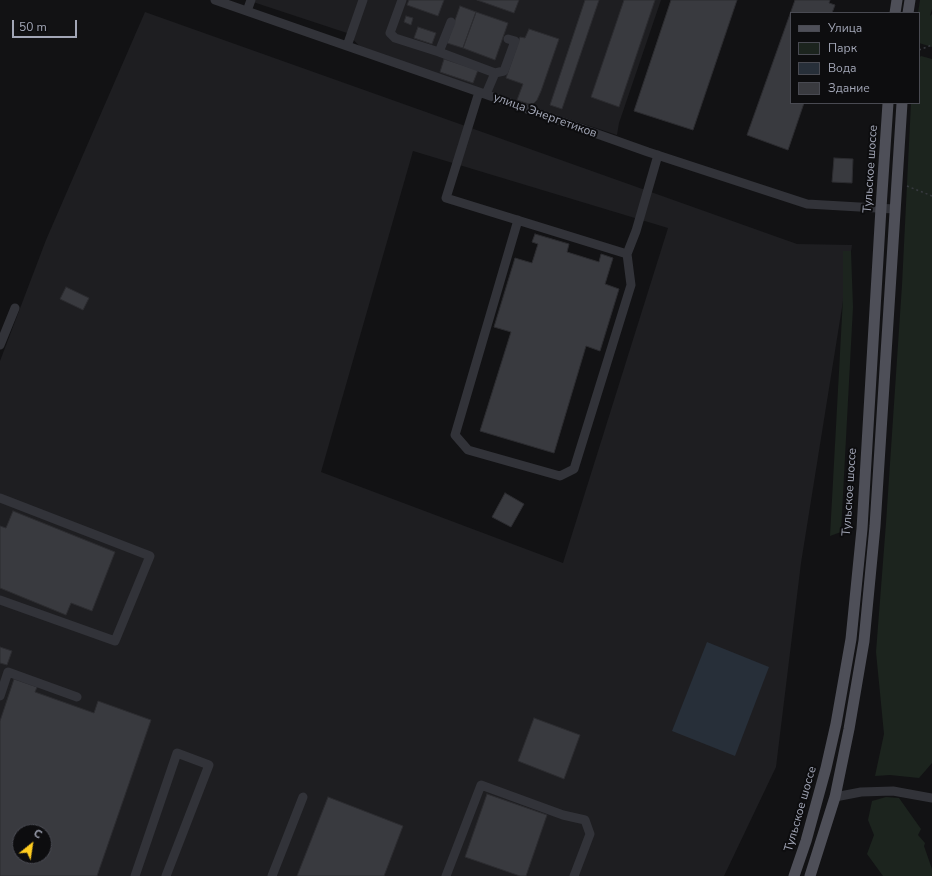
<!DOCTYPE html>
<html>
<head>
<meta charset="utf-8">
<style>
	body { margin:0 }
	#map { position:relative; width:932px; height:876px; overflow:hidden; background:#121214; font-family:"Nunito Sans",sans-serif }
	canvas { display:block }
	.legend { position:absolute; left:790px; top:12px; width:130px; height:92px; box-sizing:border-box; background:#0d0d0f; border:1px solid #494a52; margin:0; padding:5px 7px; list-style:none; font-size:12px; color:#a2a6b6 }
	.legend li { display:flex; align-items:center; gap:8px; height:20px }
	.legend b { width:20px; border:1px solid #494a52 }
	.north { position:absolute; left:12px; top:824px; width:40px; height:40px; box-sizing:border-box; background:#0d0d0f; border:1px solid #494a52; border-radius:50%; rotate:30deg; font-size:11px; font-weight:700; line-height:16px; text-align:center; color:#a2a6b6 }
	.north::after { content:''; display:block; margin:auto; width:14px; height:18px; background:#ffcc1f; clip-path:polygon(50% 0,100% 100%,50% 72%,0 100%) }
	.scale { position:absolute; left:12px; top:20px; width:65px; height:18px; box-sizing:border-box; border:2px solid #a2a6b6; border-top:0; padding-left:5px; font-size:12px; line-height:14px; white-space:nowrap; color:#a2a6b6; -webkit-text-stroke:3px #0d0d0f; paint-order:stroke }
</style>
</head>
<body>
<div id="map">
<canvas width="932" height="876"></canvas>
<ul class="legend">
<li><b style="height:5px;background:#4e4f58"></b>Улица</li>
<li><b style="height:11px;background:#1c241e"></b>Парк</li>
<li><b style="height:11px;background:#272f39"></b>Вода</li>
<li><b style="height:11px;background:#393a3f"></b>Здание</li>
</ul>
<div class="north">С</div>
<div class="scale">50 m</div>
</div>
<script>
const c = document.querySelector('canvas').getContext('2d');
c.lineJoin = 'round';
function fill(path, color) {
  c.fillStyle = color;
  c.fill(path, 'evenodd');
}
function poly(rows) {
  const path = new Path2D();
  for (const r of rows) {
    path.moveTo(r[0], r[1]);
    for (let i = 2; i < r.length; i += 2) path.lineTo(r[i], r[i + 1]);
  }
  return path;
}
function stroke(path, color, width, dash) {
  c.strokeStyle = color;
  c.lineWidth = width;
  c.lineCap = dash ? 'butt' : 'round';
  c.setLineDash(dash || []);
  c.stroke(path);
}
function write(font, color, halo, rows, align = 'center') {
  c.font = font + ' "Nunito Sans",sans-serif';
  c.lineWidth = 4;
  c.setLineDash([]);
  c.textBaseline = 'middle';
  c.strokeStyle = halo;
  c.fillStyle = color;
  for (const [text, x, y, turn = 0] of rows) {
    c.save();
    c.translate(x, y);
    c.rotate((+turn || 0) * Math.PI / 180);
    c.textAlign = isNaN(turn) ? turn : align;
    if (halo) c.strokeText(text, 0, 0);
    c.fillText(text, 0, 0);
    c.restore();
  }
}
fill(poly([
	[247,0,661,0,619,123,617,135,364,51,347,33],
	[145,12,797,244,852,245,801,563,776,767,724,876,0,876,0,361,46,240],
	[413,151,668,228,563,563,321,472],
	[20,832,44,832,44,856,20,856]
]), '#1e1e21');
fill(poly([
	[920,0,932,0,932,9,930,16,932,14,932,47,919,43,919,13,918,13],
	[921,56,932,59,932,763,919,778,890,775,875,776,884,734,876,652,886,523,902,285,911,103,919,103,919,58],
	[843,251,851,251,853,307,841,532,830,536,843,298],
	[886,797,899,798,921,829,918,835,925,843,924,846,932,869,932,876,883,876,867,854,874,835,868,820,872,801]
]), '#1c241e');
fill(poly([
	[707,642,769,667,735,756,672,731]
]), '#272f39');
const building = poly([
	[409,0,444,0,438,16,407,5,409,0],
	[477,0,519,0,514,13,477,0],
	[585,0,599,0,562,109,550,105,585,0],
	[624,0,655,0,619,107,591,97,624,0],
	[671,0,737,0,693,130,634,111,671,0],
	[795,0,830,0,829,3,835,5,832,13,791,13,791,103,804,103,788,150,747,135,795,0],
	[460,6,476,12,463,48,447,43,460,6],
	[476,12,508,23,495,60,463,48,476,12],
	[406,16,413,18,411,25,404,22,406,16],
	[418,27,436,33,432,44,414,38,418,27],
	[529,29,559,39,541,91,537,100,532,105,517,100,523,84,506,78,520,37,525,38,529,29],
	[444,59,478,70,473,83,440,72,444,59],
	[834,158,853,159,852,183,832,182,834,158],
	[535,234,569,244,567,252,599,262,601,254,613,258,605,284,619,289,600,351,586,346,554,453,480,431,511,332,494,327,515,258,532,263,538,244,532,242,535,234],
	[66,287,89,298,83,310,60,299,66,287],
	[505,493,524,504,511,527,492,517,505,493],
	[13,511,115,552,92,611,71,603,66,615,0,588,0,526,6,528,13,511],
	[0,647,12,651,7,665,0,663,0,647],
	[14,679,37,687,35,692,94,713,98,701,151,720,97,876,0,876,0,721,14,679],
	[20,832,44,832,44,856,20,856,20,832],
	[534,718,580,735,564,779,518,761,534,718],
	[487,794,547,815,526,876,520,876,465,857,487,794],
	[328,797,403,826,384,876,297,876,328,797]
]);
fill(building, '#393a3f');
stroke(building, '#2c2c30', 1);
stroke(poly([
	[919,50,932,45],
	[907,186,932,196]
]), '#383a40', 1.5, [2, 3]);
stroke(poly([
	[215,0,479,92,648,152,807,204,894,209],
	[402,0,390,33,395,38,439,52],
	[247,11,251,0],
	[451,22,439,52,495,73],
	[347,46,363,0],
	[479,92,446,198,627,254,631,285,574,469,560,476,468,450,455,435,518,220],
	[486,94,495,73,504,71,515,41,508,39],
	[627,254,636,231,658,155],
	[0,345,15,308],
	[0,498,150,556,115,641,0,600],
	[0,696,8,672,77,697],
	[835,797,861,792,893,791,932,798],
	[135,876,177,753,209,765,166,876],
	[272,876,303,797],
	[446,876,481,785,563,815,585,820,590,834,574,876]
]), '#323339', 9);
stroke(poly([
	[895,13,897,0],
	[908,13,910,0],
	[794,876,806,841,826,768,836,724,851,639,862,529,881,208,888,103],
	[810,876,835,797,849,729,864,641,875,526,902,103]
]), '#4e4f58', 11);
write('12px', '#a2a6b6', '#0d0d0f', [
	["улица Энергетиков",545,116,20],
	["Тульское шоссе",871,169,-86],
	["Тульское шоссе",850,492,-86],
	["Тульское шоссе",801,809,-74]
]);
</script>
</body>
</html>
